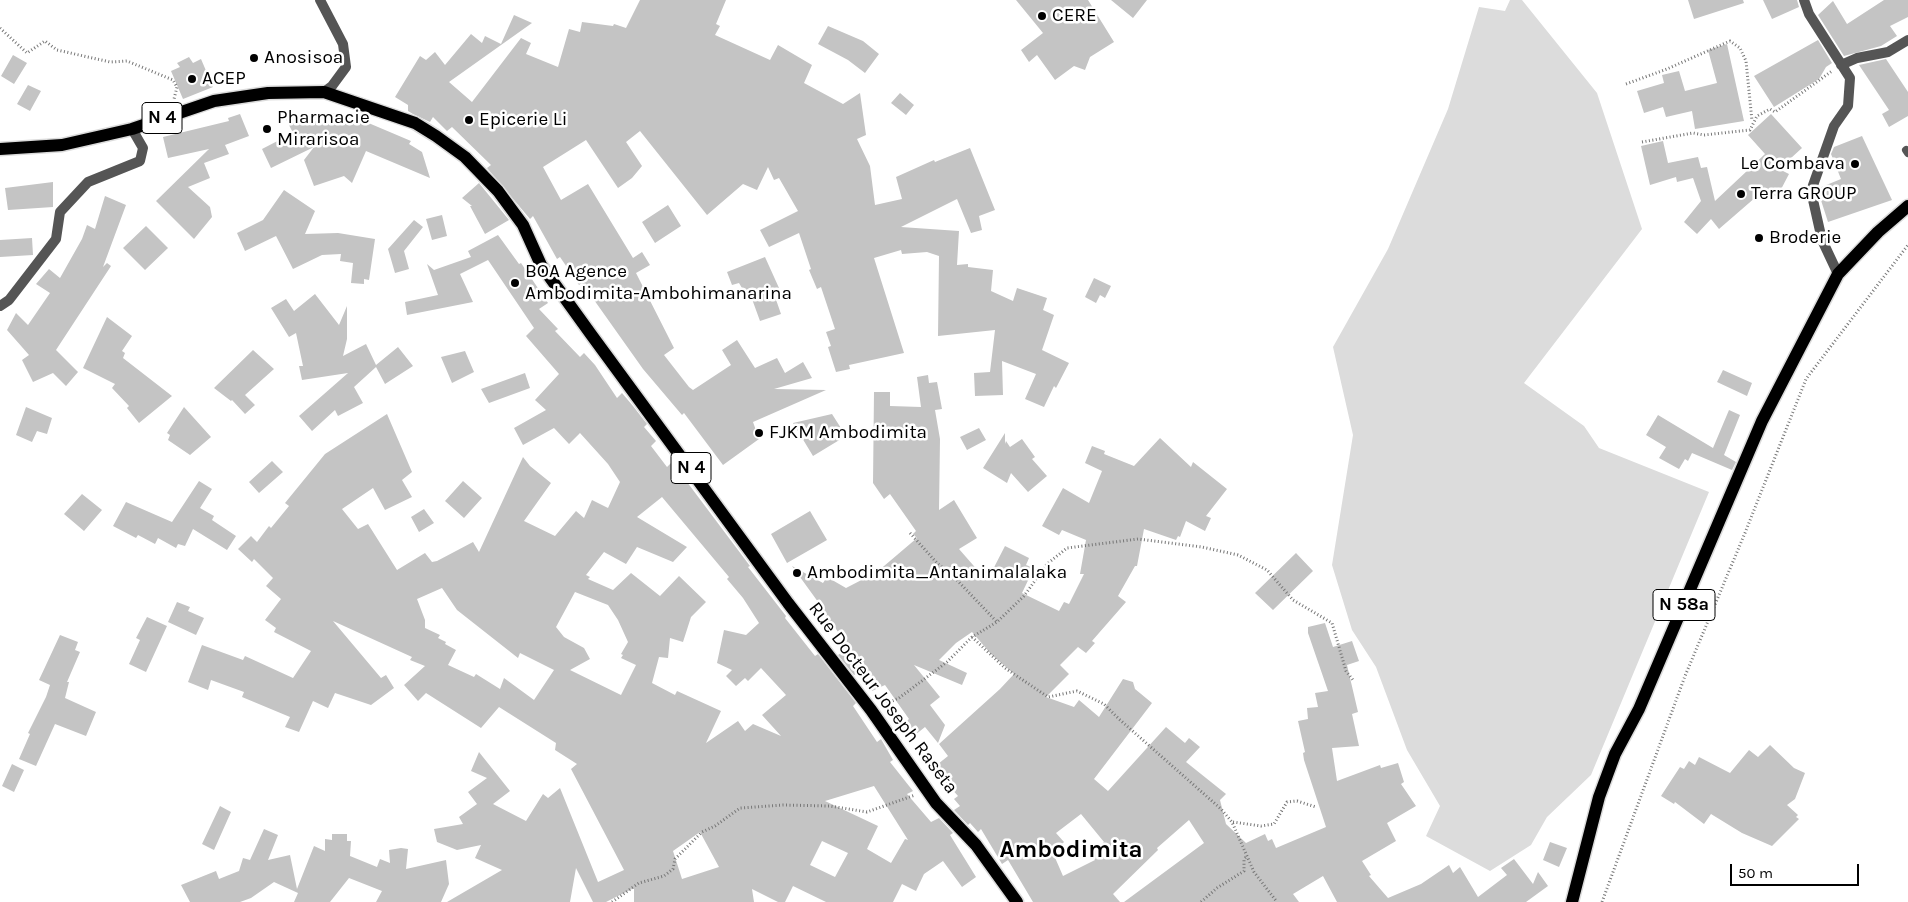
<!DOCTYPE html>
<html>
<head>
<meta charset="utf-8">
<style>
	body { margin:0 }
	#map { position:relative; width:1908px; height:902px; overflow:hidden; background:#fff; font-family:Karla,sans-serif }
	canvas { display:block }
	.scale { position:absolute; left:1730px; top:864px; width:129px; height:22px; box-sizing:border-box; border:2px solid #000; border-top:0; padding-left:6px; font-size:15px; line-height:18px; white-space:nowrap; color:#000; -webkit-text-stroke:4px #fff; paint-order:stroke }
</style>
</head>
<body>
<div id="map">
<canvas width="1908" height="902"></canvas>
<div class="scale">50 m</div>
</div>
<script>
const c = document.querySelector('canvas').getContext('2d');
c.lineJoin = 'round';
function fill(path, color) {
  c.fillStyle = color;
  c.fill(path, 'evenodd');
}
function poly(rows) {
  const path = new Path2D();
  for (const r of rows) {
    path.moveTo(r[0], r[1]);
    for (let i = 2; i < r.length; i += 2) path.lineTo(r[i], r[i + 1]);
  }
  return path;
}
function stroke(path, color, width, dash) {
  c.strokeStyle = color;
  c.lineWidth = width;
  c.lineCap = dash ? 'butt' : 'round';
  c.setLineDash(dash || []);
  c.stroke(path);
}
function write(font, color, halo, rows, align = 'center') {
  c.font = font + ' Karla,sans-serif';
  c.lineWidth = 5;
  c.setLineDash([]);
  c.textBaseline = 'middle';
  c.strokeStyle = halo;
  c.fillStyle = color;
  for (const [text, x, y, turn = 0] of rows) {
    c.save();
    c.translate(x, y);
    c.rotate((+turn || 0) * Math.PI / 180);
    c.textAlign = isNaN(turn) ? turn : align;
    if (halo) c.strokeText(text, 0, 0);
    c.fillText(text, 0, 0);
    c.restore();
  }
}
fill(poly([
	[1510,0,1522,0,1597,93,1642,229,1524,383,1584,426,1599,448,1709,492,1591,775,1547,817,1531,845,1490,871,1426,836,1440,806,1407,750,1376,667,1352,630,1332,565,1353,435,1333,347,1388,249,1448,109,1479,7,1505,11]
]), '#dcdcdc');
fill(poly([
	[640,0,726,0,716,24,720,26,715,35,770,60,778,45,812,65,804,83,843,104,860,93,866,135,857,139,870,166,875,205,902,199,896,177,934,160,935,162,970,148,995,210,979,216,982,230,971,233,957,199,901,227,959,231,957,265,968,264,968,267,993,270,991,291,1013,301,1017,288,1047,298,1043,310,1054,315,1042,350,1069,363,1056,388,1054,386,1044,407,1025,399,1036,374,1002,361,1003,395,975,396,974,373,990,372,995,330,938,336,939,256,927,252,902,254,901,250,874,258,904,353,849,365,850,369,836,372,828,347,831,346,826,332,835,329,821,287,817,289,809,270,811,269,799,233,769,247,760,230,798,211,779,178,774,180,768,167,757,190,743,184,707,215,640,131,626,142,642,166,632,178,618,188,586,140,543,167,561,200,588,184,633,258,642,252,650,265,636,273,674,348,664,355,689,387,693,390,731,365,722,350,737,340,755,368,777,358,785,373,803,362,812,378,774,389,826,390,753,422,759,439,723,465,684,413,682,415,643,369,582,283,579,285,560,257,557,259,533,216,530,219,487,168,491,165,452,127,447,131,433,117,430,122,413,114,408,111,408,105,395,97,420,56,426,60,435,52,445,65,471,34,482,43,485,36,501,44,514,15,532,23,449,82,472,102,521,38,531,43,526,54,558,67,569,29,580,32,582,22,613,26,614,24,626,28],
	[1016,0,1088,0,1114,42,1090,57,1085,70,1074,66,1055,80,1037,55,1029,62,1021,50,1043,33],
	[1111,0,1147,0,1133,18],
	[1688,0,1743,0,1744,3,1694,19],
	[1763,0,1797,0,1799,7,1772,19],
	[1884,0,1908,0,1908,17,1890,26,1897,36,1881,46,1844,56,1818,15,1833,1,1847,24],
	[828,26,863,41,879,54,865,73,848,60,818,44],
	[1818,40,1832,63,1826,67,1819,79,1774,107,1754,76],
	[1727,44,1744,121,1695,129,1692,111,1666,117,1663,107,1644,113,1637,91,1664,83,1662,75,1679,71,1685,91,1717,83,1708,50],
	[13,55,27,63,14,84,1,76],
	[189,57,193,63,201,59,213,87,183,99,171,71,180,67,177,63],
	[1886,59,1908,92,1908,116,1889,127,1882,114,1889,110,1859,65],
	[28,85,41,91,30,111,17,104],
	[900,93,914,105,906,115,891,103],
	[329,113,352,116,411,141,409,144,422,152,430,178,366,151,352,183,344,176,314,186,304,160,314,147,271,168,262,149,293,133,285,117,328,123],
	[240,114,249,136,225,145,229,154,204,163,210,178,188,187,210,207,212,217,194,239,156,201,209,149,168,158,163,137,229,121,228,118],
	[1771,114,1802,148,1779,169,1789,174,1777,197,1764,190,1719,229,1711,219,1697,234,1684,222,1701,201,1693,178,1677,182,1676,177,1650,185,1641,146,1663,141,1668,163,1698,157,1701,168,1707,167,1715,201,1765,154,1748,135],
	[1862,136,1892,200,1828,222,1818,191,1819,188,1841,179,1831,154,1834,147],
	[53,182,53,207,8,210,5,188],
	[479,183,509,220,485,234,470,206,472,206,462,198],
	[284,190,315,211,305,234,338,233,375,239,369,280,364,279,364,284,351,283,353,263,340,261,341,254,322,255,293,269,276,236,245,251,237,233,263,220],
	[105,196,126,205,103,267,107,263,111,266,56,350,78,372,66,386,53,373,33,382,22,360,29,355,7,330,16,313,28,325,50,293,36,284,49,269,60,278,82,239,87,225,95,229],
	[668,205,681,226,655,243,642,222],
	[442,215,447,236,432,240,426,219],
	[414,220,423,227,404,251,409,269,395,273,388,249],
	[146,226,168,248,145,270,123,248],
	[498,235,519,264,521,263,548,303,539,309,558,329,555,331,580,357,584,353,595,365,617,398,622,393,633,406,647,424,644,427,656,441,651,446,667,467,672,462,750,566,748,567,786,616,785,618,815,656,818,654,856,703,853,706,877,742,881,739,893,760,890,762,913,791,907,794,931,822,939,818,953,833,950,835,976,877,962,887,943,861,924,874,916,891,902,884,893,902,826,902,793,886,785,902,778,902,752,889,754,902,634,902,634,888,606,902,593,902,576,868,570,902,447,902,502,870,475,858,481,845,457,850,437,842,434,829,463,824,459,817,477,804,468,792,487,778,471,771,479,752,510,791,493,804,526,821,543,794,548,798,560,788,598,882,624,870,571,769,577,764,555,750,556,743,499,707,481,728,426,693,418,701,404,685,425,666,410,660,412,657,333,621,381,678,386,675,394,688,371,705,335,693,328,708,313,701,299,732,285,727,290,717,242,697,244,692,211,680,208,690,188,682,202,645,243,660,245,656,293,678,311,651,274,632,276,628,265,620,281,599,266,586,273,578,254,559,252,562,238,549,251,536,257,542,269,526,271,528,289,506,285,503,325,454,387,414,412,472,402,480,412,497,385,510,373,488,342,509,358,529,368,524,397,570,425,553,432,562,437,561,473,542,479,552,523,457,530,466,551,483,524,521,555,536,576,511,584,518,592,500,608,508,620,482,608,464,580,433,569,444,554,428,523,445,514,428,546,410,535,400,559,374,526,336,534,328,488,260,460,274,473,302,407,315,405,302,438,295,427,264,434,270,471,257,468,251],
	[662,497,729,577,727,579,743,598,759,623,746,635,724,630,717,663,732,670,726,676,736,686,745,678,748,681,761,668,786,695,762,715,781,736,753,724,745,731,738,721,706,743,721,711,677,691,675,695,652,683,659,657,668,658,670,638,683,642,691,617,706,602,679,576,660,596,631,573,613,590,588,579,590,577,586,575,604,552,626,564,637,547,673,562,687,547,637,517],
	[442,588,457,610,518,658,520,653,554,670,534,700,504,678,500,689,476,674,474,677,448,665,456,650,445,644,446,642,438,638,440,635,425,628,425,620,417,599],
	[575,592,608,605,618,620,628,642,621,654,623,655,621,658,636,665,621,695,570,670,590,659,584,648,564,637,556,627],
	[874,786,908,840,905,839,891,863,867,849,878,826,825,801],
	[700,832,719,867,682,879,673,851],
	[822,841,848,853,835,877,810,865],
	[32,238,33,255,0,257,0,240],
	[765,257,779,288,773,291,781,314,760,321,752,299,749,300,739,283,732,285,727,272],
	[1094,278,1111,286,1105,298,1100,295,1096,303,1085,297],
	[315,294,339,325,347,306,347,339,343,356,366,344,376,365,398,347,413,366,385,384,376,367,354,387,363,403,338,416,335,410,312,431,299,416,348,373,302,380,299,366,303,366,296,333,289,337,271,308,286,299,294,311],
	[107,317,132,336,122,351,125,353,123,358,172,396,139,423,127,408,129,406,112,388,115,384,83,368],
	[253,350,274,369,245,395,255,405,245,414,232,400,231,401,214,388],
	[465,351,474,372,452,383,441,357],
	[1723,370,1752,383,1747,396,1717,382],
	[525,373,530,388,489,403,481,389],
	[928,375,929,383,937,382,942,409,935,410,940,439,939,510,954,500,977,538,959,549,987,581,1005,546,1029,558,1026,565,1034,568,1022,593,1059,611,1064,602,1069,604,1084,574,1080,574,1086,540,1062,530,1059,535,1042,526,1063,488,1089,503,1102,471,1085,463,1092,446,1105,451,1104,454,1134,466,1160,438,1191,467,1193,462,1227,489,1206,516,1211,518,1205,531,1186,521,1180,537,1178,536,1176,540,1144,529,1137,566,1135,566,1118,596,1126,602,1092,641,1095,643,1086,653,1078,647,1060,665,1069,674,1046,697,1074,707,1079,700,1099,717,1123,679,1133,682,1135,689,1152,703,1094,779,1108,791,1166,727,1185,743,1189,738,1200,747,1186,762,1226,794,1220,800,1226,824,1246,843,1265,834,1268,841,1272,839,1276,848,1326,827,1304,760,1303,753,1305,752,1298,721,1308,719,1307,708,1318,707,1315,693,1328,691,1308,633,1308,627,1325,623,1333,647,1352,641,1359,661,1347,665,1358,712,1352,714,1359,746,1332,748,1337,781,1380,765,1381,768,1398,763,1404,782,1401,784,1416,806,1387,823,1396,841,1362,861,1371,875,1369,876,1388,898,1421,884,1449,865,1453,873,1460,867,1478,897,1507,875,1501,868,1514,859,1533,884,1538,872,1548,886,1526,902,1337,902,1323,876,1293,894,1299,902,1124,902,1204,843,1189,820,1157,848,1158,850,1113,894,1120,902,1033,902,1008,860,1002,864,981,829,978,832,970,823,968,825,954,810,960,806,954,799,958,796,933,768,948,756,939,744,1000,689,1014,674,991,654,972,632,956,643,939,660,967,673,962,685,914,665,940,697,930,705,945,725,938,743,925,727,910,739,900,727,909,719,885,685,872,691,858,673,854,675,838,655,848,648,831,621,827,624,817,608,821,606,792,566,823,583,827,577,846,588,877,572,917,538,913,534,916,531,890,494,884,499,873,483,874,392,890,392,890,406,921,407,917,377],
	[1081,814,1104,842,1090,853,1095,860,1063,876,1053,853,1064,842,1056,833],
	[26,407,52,418,47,434,37,431,32,442,16,435],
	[184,407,211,437,190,455,168,440,170,435,167,433],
	[1729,410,1740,415,1724,455,1736,462,1732,470,1692,453,1688,461,1685,459,1679,469,1659,458,1666,447,1646,435,1658,415,1713,448],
	[832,414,846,436,813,456,793,423],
	[979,428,986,440,967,450,960,437],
	[1005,433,1005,444,1006,441,1010,447,1022,439,1035,457,1032,459,1047,476,1028,492,1011,473,1007,483,983,468],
	[272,461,283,472,259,493,249,482],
	[199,481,212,489,200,508,214,516,212,520,236,536,227,550,193,529,185,546,178,544,176,548,158,538,155,544,138,535,136,538,113,526,126,502,172,522],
	[463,481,482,498,464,518,445,501],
	[82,494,102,510,84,531,64,514],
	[424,509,434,523,419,532,411,517],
	[810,511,827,540,787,563,771,534],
	[1296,553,1313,571,1273,610,1255,593],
	[177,602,190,607,188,611,204,618,196,635,168,622],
	[147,617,167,626,146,672,129,664,140,640,136,638],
	[60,635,78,642,75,650,80,652,67,682,69,682,65,698,96,712,86,736,55,724,36,766,19,759,30,734,28,733,46,697,50,685,39,680],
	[1770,745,1794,768,1805,773,1795,799,1787,805,1798,815,1796,817,1799,819,1772,846,1742,833,1711,814,1704,824,1675,802,1674,804,1661,796,1680,767,1684,769,1689,761,1695,765,1699,757,1730,773,1749,750,1758,757],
	[12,764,24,770,14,792,2,786],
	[220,806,231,812,214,850,202,844],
	[264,829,278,835,268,860,290,855,297,889,314,846,325,851,325,839,332,840,332,834,347,834,347,841,351,841,350,856,377,867,380,859,390,863,389,850,401,848,408,849,406,869,446,860,449,884,441,902,376,902,382,891,349,878,330,902,294,902,298,893,274,882,251,898,240,902,190,902,181,885,216,871,219,879,239,871,243,858,250,860],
	[1550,842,1567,848,1559,867,1543,860]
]), '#c4c4c4');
const primary = poly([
	[0,149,62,145,132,129,214,101,268,93,324,92,415,123,436,136,465,157,498,191,523,225,541,265,590,333,788,603,871,710,936,803,976,845,1017,902],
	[1572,902,1599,797,1615,754,1639,709,1762,421,1838,274,1878,232,1908,206]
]);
stroke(primary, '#dbdbdb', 15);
stroke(poly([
	[0,28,27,53,45,41,57,50,110,62,127,61,173,80,177,87,174,99],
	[1626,84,1667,69,1730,41,1740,48,1746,61,1752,121],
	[1642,142,1693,133,1704,135,1750,130,1757,116,1770,109,1775,112,1832,71],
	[910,533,937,563,954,577,997,622],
	[972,637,1005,668,1048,697,1077,691,1104,704,1119,719,1221,809,1232,822,1254,872,1277,902],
	[883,705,899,698,947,662,972,637,997,622,1024,596,1047,564,1067,548,1138,539,1202,547,1238,555,1267,570,1293,600,1332,623,1346,671,1353,680],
	[1233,822,1261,826,1274,824,1287,802,1297,801,1316,807],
	[612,902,639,883,664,876,673,869,675,859,702,832,715,826,740,808,783,805,830,806,867,812,915,795],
	[1201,902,1217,888,1244,871,1244,859,1247,856],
	[1602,902,1685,676,1745,533,1806,379,1908,245]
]), '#777', 3, [1, 2.5]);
stroke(poly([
	[1906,150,1908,153]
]), '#555', 8);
stroke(poly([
	[320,0,343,44,346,67,332,86,324,92],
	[1804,0,1809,14,1850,78,1848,106,1834,126,1811,191,1822,240,1838,274],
	[1841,65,1857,58,1888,52,1908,40],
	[0,306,9,300,56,239,60,212,88,182,140,161,143,148,132,129]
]), '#555', 10);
stroke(primary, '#000', 12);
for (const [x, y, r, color] of [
	[1042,16,5,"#000"],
	[254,58,5,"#000"],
	[192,79,5,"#000"],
	[469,120,5,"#000"],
	[267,129,5,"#000"],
	[1855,164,5,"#000"],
	[1741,194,5,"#000"],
	[1759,238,5,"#000"],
	[515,283,5,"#000"],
	[759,433,5,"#000"],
	[797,573,5,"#000"]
]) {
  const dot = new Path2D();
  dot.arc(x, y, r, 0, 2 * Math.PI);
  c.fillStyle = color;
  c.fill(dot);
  stroke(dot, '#fff', 2);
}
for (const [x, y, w] of [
	[162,118,40],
	[691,468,40],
	[1684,605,62]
]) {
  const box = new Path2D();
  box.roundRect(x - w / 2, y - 15.5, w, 31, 4);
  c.fillStyle = '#fff';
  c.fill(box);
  stroke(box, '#000', 1);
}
write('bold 18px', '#000', null, [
	["N 4",162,118],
	["N 4",691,468],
	["N 58a",1684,605]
]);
write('19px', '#000', '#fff', [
	["CERE",1052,16],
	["Anosisoa",264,58],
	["ACEP",202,79],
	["Pharmacie",277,118],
	["Mirarisoa",277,140],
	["Epicerie Li",479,120],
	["Le Combava",1845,164,"right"],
	["Terra GROUP",1751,194],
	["Broderie",1769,238],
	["BOA Agence",525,272],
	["Ambodimita-Ambohimanarina",525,294],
	["FJKM Ambodimita",769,433],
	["Ambodimita_Antanimalalaka",807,573]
], 'left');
write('19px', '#000', '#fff', [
	["Rue Docteur Joseph Raseta",883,698,53]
]);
write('bold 24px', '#000', '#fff', [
	["Ambodimita",1071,850]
]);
</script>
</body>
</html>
